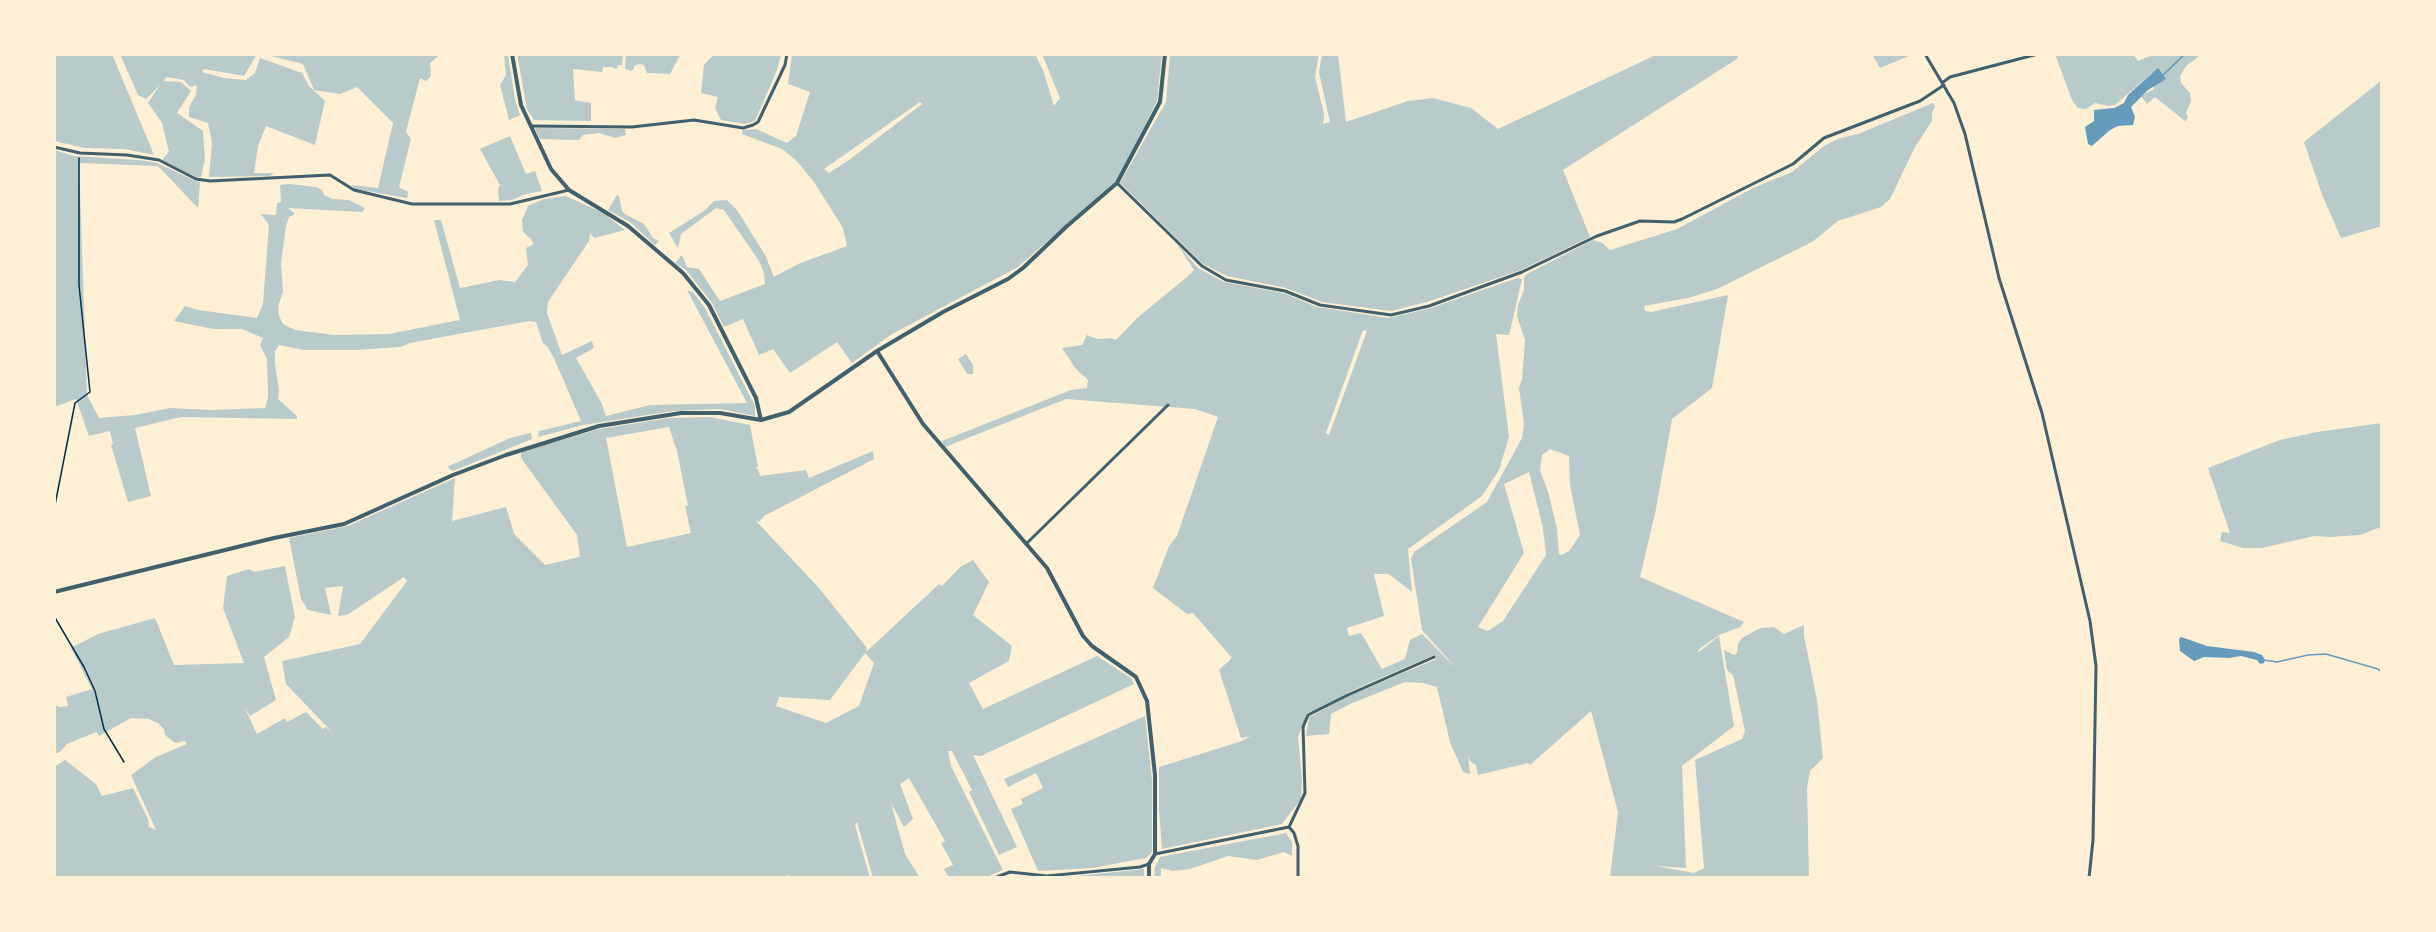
<!DOCTYPE html>
<html>
<head>
<meta charset="utf-8">
<style>
	body { margin:0 }
	#map { position:relative; width:2436px; height:932px; overflow:hidden; background:#fdf0d5; font-family:"Alegreya Sans",sans-serif }
	canvas { display:block }
	.frame { position:absolute; inset:0; border:56px solid #fdf0d5; pointer-events:none }
</style>
</head>
<body>
<div id="map">
<canvas width="2436" height="932"></canvas>
<div class="frame"></div>
</div>
<script>
const c = document.querySelector('canvas').getContext('2d');
c.lineJoin = 'round';
function fill(path, color) {
  c.fillStyle = color;
  c.fill(path, 'evenodd');
}
function poly(rows) {
  const path = new Path2D();
  for (const r of rows) {
    path.moveTo(r[0], r[1]);
    for (let i = 2; i < r.length; i += 2) path.lineTo(r[i], r[i + 1]);
  }
  return path;
}
function stroke(path, color, width, dash) {
  c.strokeStyle = color;
  c.lineWidth = width;
  c.lineCap = dash ? 'butt' : 'round';
  c.setLineDash(dash || []);
  c.stroke(path);
}
fill(poly([
	[54,54,112,54,154,155,125,149,85,148,54,141],
	[120,54,257,54,244,76,204,69,202,72,224,78,246,80,255,73,260,58,302,73,309,86,325,101,315,145,266,126,258,146,254,173,274,173,270,176,209,177,212,143,208,123,189,117,189,107,196,95,197,85,190,87,184,80,166,77,164,81,181,82,191,91,177,113,203,131,205,158,201,177,196,177,162,160,169,152,162,123,148,103,160,85,146,99,138,95],
	[263,54,441,54,430,63,431,76,426,81,420,78,406,132,411,139,399,187,408,192,407,198,355,189,352,185,378,188,393,123,357,87,340,94,314,90,303,64],
	[504,54,508,54,515,100,520,115,509,120,500,85,506,75],
	[517,54,623,54,622,65,618,65,617,69,612,67,603,67,602,72,573,69,575,100,591,103,591,121,534,120,527,109],
	[626,54,685,54,679,57,670,74,647,73,644,65,640,64,635,65,632,71,625,69],
	[714,54,781,54,777,70,755,121,745,124,721,120,715,108,718,97,701,93,704,65],
	[792,54,1035,54,1043,70,1054,106,1060,98,1042,54,1162,54,1157,101,1118,179,1018,267,892,334,852,363,837,342,790,373,773,349,759,355,743,319,724,327,712,303,686,270,675,263,682,255,687,267,699,269,720,301,765,284,764,273,759,261,724,210,716,208,681,234,678,248,669,233,704,211,714,201,727,200,737,210,765,255,774,277,798,264,847,246,843,228,814,182,796,160,782,149,742,134,743,130,756,129,787,143,796,136,810,92,788,84],
	[920,102,922,104,849,160,829,173,824,169],
	[1170,54,1319,54,1315,77,1324,114,1323,124,1330,122,1319,72,1322,54,1338,54,1346,122,1408,101,1433,98,1471,108,1498,129,1658,54,1739,54,1737,59,1563,170,1590,237,1521,270,1427,302,1391,311,1322,302,1286,288,1227,276,1203,264,1120,183,1166,102],
	[1872,54,1914,54,1880,68],
	[2055,54,2133,54,2138,61,2155,54,2202,54,2186,66,2180,76,2181,83,2190,93,2191,101,2186,113,2188,118,2185,121,2155,97,2147,104,2141,96,2154,89,2152,73,2115,105,2108,106,2095,103,2086,109,2078,108,2072,100],
	[2382,80,2382,226,2341,238,2323,197,2304,142],
	[1933,103,1935,107,1932,113,1932,121,1915,147,1890,199,1881,207,1838,221,1812,242,1717,289,1688,298,1644,306,1645,311,1651,312,1728,295,1712,388,1672,419,1656,509,1640,577,1744,622,1740,627,1719,635,1698,650,1699,652,1719,636,1734,726,1682,766,1686,868,1656,866,1694,873,1704,868,1695,760,1742,739,1745,731,1733,675,1727,670,1724,650,1734,655,1737,653,1738,644,1742,638,1760,628,1774,627,1784,634,1804,625,1804,636,1817,700,1823,758,1810,771,1807,788,1809,878,1610,878,1618,812,1591,711,1530,765,1528,763,1478,775,1476,765,1470,761,1468,756,1470,774,1463,772,1450,742,1437,687,1423,683,1405,682,1350,704,1331,714,1329,734,1306,736,1309,717,1351,695,1436,659,1434,655,1351,691,1327,706,1307,713,1298,737,1302,779,1301,799,1282,824,1162,849,1159,809,1159,767,1242,741,1250,736,1241,738,1219,670,1232,658,1193,613,1187,614,1153,588,1169,546,1177,536,1218,417,1195,409,1066,399,945,447,942,441,1071,390,1087,388,1088,380,1076,369,1062,348,1082,345,1087,335,1097,339,1112,338,1116,340,1137,318,1187,277,1194,270,1177,244,1198,268,1224,282,1283,293,1317,307,1389,318,1431,308,1517,278,1522,279,1509,335,1496,334,1509,437,1499,470,1482,496,1408,549,1412,592,1389,574,1374,574,1384,616,1347,628,1349,636,1361,633,1382,669,1405,659,1410,640,1422,634,1457,669,1422,630,1411,559,1414,552,1487,502,1522,438,1524,424,1519,388,1522,380,1525,340,1517,316,1518,305,1524,290,1524,277,1527,274,1593,240,1602,243,1610,250,1677,229,1753,188,1792,172,1824,146,1840,138,1858,134],
	[1363,330,1367,331,1329,435,1326,433],
	[1550,449,1569,456,1570,485,1580,535,1570,550,1562,555,1559,554,1557,529,1549,495,1540,470,1542,455],
	[1529,472,1543,528,1546,555,1503,621,1488,631,1478,627,1524,553,1504,484],
	[535,128,625,129,626,135,615,138,599,133,583,135,579,140,540,139],
	[510,136,526,174,535,171,542,191,526,194,512,200,499,201,498,189,500,185,480,149],
	[54,150,74,156,139,160,157,163,200,183,198,208,158,166,79,163,87,395,99,418,135,415,170,408,211,410,265,408,268,397,267,359,260,345,263,338,242,329,213,329,174,321,185,306,198,310,257,318,263,304,269,225,261,214,276,215,277,203,281,202,280,185,290,184,316,187,322,190,324,195,332,199,349,200,365,208,362,212,288,208,295,214,289,217,286,226,281,263,283,292,278,306,279,316,283,324,295,330,334,335,389,334,460,320,434,220,441,220,460,288,500,280,515,282,528,265,526,248,534,244,531,239,523,232,522,220,528,206,544,199,566,196,603,213,625,230,594,238,590,233,589,241,548,302,547,313,562,355,592,341,594,348,576,358,601,402,606,416,650,405,747,403,687,290,693,292,705,308,755,406,755,416,720,409,673,411,583,425,538,437,539,431,581,421,554,358,547,346,543,343,536,322,529,321,410,343,400,347,356,350,304,350,279,345,275,351,275,364,279,390,278,399,297,416,297,419,181,417,135,428,151,496,128,502,111,445,113,444,110,431,89,436,76,399,54,407],
	[617,195,619,196,622,211,625,214,644,224,653,238,659,241,655,245,630,222,608,210],
	[966,354,973,365,973,374,967,374,958,359],
	[710,417,750,425,758,467,754,467,758,469,760,476,806,470,809,478,873,451,874,459,764,516,759,522,756,521,819,588,867,648,866,652,939,584,942,586,960,567,973,560,989,582,973,615,1012,646,1009,661,969,683,983,709,1097,656,1131,678,1134,684,981,756,973,755,1017,847,999,855,969,792,972,790,952,751,948,751,951,766,1003,870,984,878,949,878,944,869,953,865,941,843,945,841,909,778,900,784,913,819,904,827,891,803,905,854,920,878,873,878,857,822,855,825,870,878,790,878,789,875,782,878,54,878,54,767,65,760,96,784,102,796,133,788,148,819,149,827,156,830,131,775,156,757,187,744,185,741,175,743,165,735,164,729,158,723,149,719,131,718,99,736,96,732,67,744,60,752,54,754,54,704,59,707,68,706,66,697,92,689,71,648,98,634,155,618,174,665,244,663,223,608,227,576,249,569,254,572,285,566,295,617,289,637,264,657,276,700,250,716,244,706,257,734,285,718,287,722,306,712,323,729,326,727,332,732,286,684,282,661,360,644,407,581,404,577,347,615,338,616,343,586,325,588,331,615,308,610,301,599,289,538,348,526,455,478,452,521,506,507,514,534,545,565,580,557,577,535,521,458,521,452,599,429,669,418],
	[669,427,677,451,688,506,685,506,691,533,627,547,606,438],
	[865,653,874,663,859,706,826,723,776,706,779,697,830,700],
	[2382,423,2382,529,2378,528,2360,535,2330,537,2314,536,2262,548,2243,548,2220,541,2222,532,2230,533,2208,468,2280,440,2317,432],
	[531,433,532,439,453,471,447,467,510,438],
	[1145,716,1152,780,1152,852,1146,858,1092,868,1038,871,1011,809,1023,804,1021,799,1043,788,1036,773,1008,787,1004,779],
	[1286,833,1292,842,1292,856,1284,852,1257,860,1228,856,1190,869,1173,871,1161,868,1161,878,1154,878,1155,867,1160,857],
	[1144,869,1144,878,1072,878,1077,876]
]), '#b9caca');
fill(poly([
	[2158,68,2166,79,2148,90,2131,107,2135,117,2133,125,2118,126,2110,130,2092,146,2088,144,2085,127,2094,121,2094,110,2114,108,2124,103,2128,95],
	[2181,637,2207,646,2254,652,2262,655,2265,660,2264,663,2260,664,2257,660,2241,656,2229,658,2204,657,2194,661,2180,651,2179,639]
]), '#669bbc');
stroke(poly([
	[2163,75,2185,54],
	[2264,660,2277,662,2308,655,2326,654,2378,669,2382,673]
]), '#669bbc', 1.5);
stroke(poly([
	[54,510,75,403,90,392,79,285,79,158],
	[54,616,84,667,95,691,104,729,124,762]
]), '#003049', 1.5);
stroke(poly([
	[1925,54,1954,103,1965,134,1999,278,2042,413,2090,621,2096,666,2093,840,2089,878],
	[1942,83,1950,77,2038,54],
	[531,126,632,127,694,120,743,128,753,125,758,122,785,65,787,54],
	[54,147,80,153,127,155,159,160,196,179,210,181,330,175,354,190,412,204,510,204,569,190],
	[1117,183,1202,266,1226,280,1285,291,1320,305,1391,315,1429,306,1522,272,1597,236,1640,221,1674,222,1682,219,1793,164,1824,138,1920,101,1944,85],
	[1026,544,1168,405],
	[1289,827,1305,793,1303,727,1308,715,1350,694,1434,657],
	[1289,827,1294,833,1298,846,1298,878],
	[1155,854,1289,827],
	[994,878,1010,872,1047,876,1140,867,1149,864]
]), '#3f606c', 3);
stroke(poly([
	[512,54,521,105,551,169,569,190,628,226,683,273,709,305,756,398,761,420],
	[877,351,923,424,1047,568,1083,636,1092,646,1136,677,1147,701,1155,775,1155,854,1149,864,1149,878],
	[54,592,274,538,344,524,453,475,506,455,599,426,681,413,720,413,761,420,789,412,877,351,943,312,1008,279,1023,268,1066,227,1117,183,1160,102,1165,54]
]), '#3f606c', 4);
</script>
</body>
</html>
